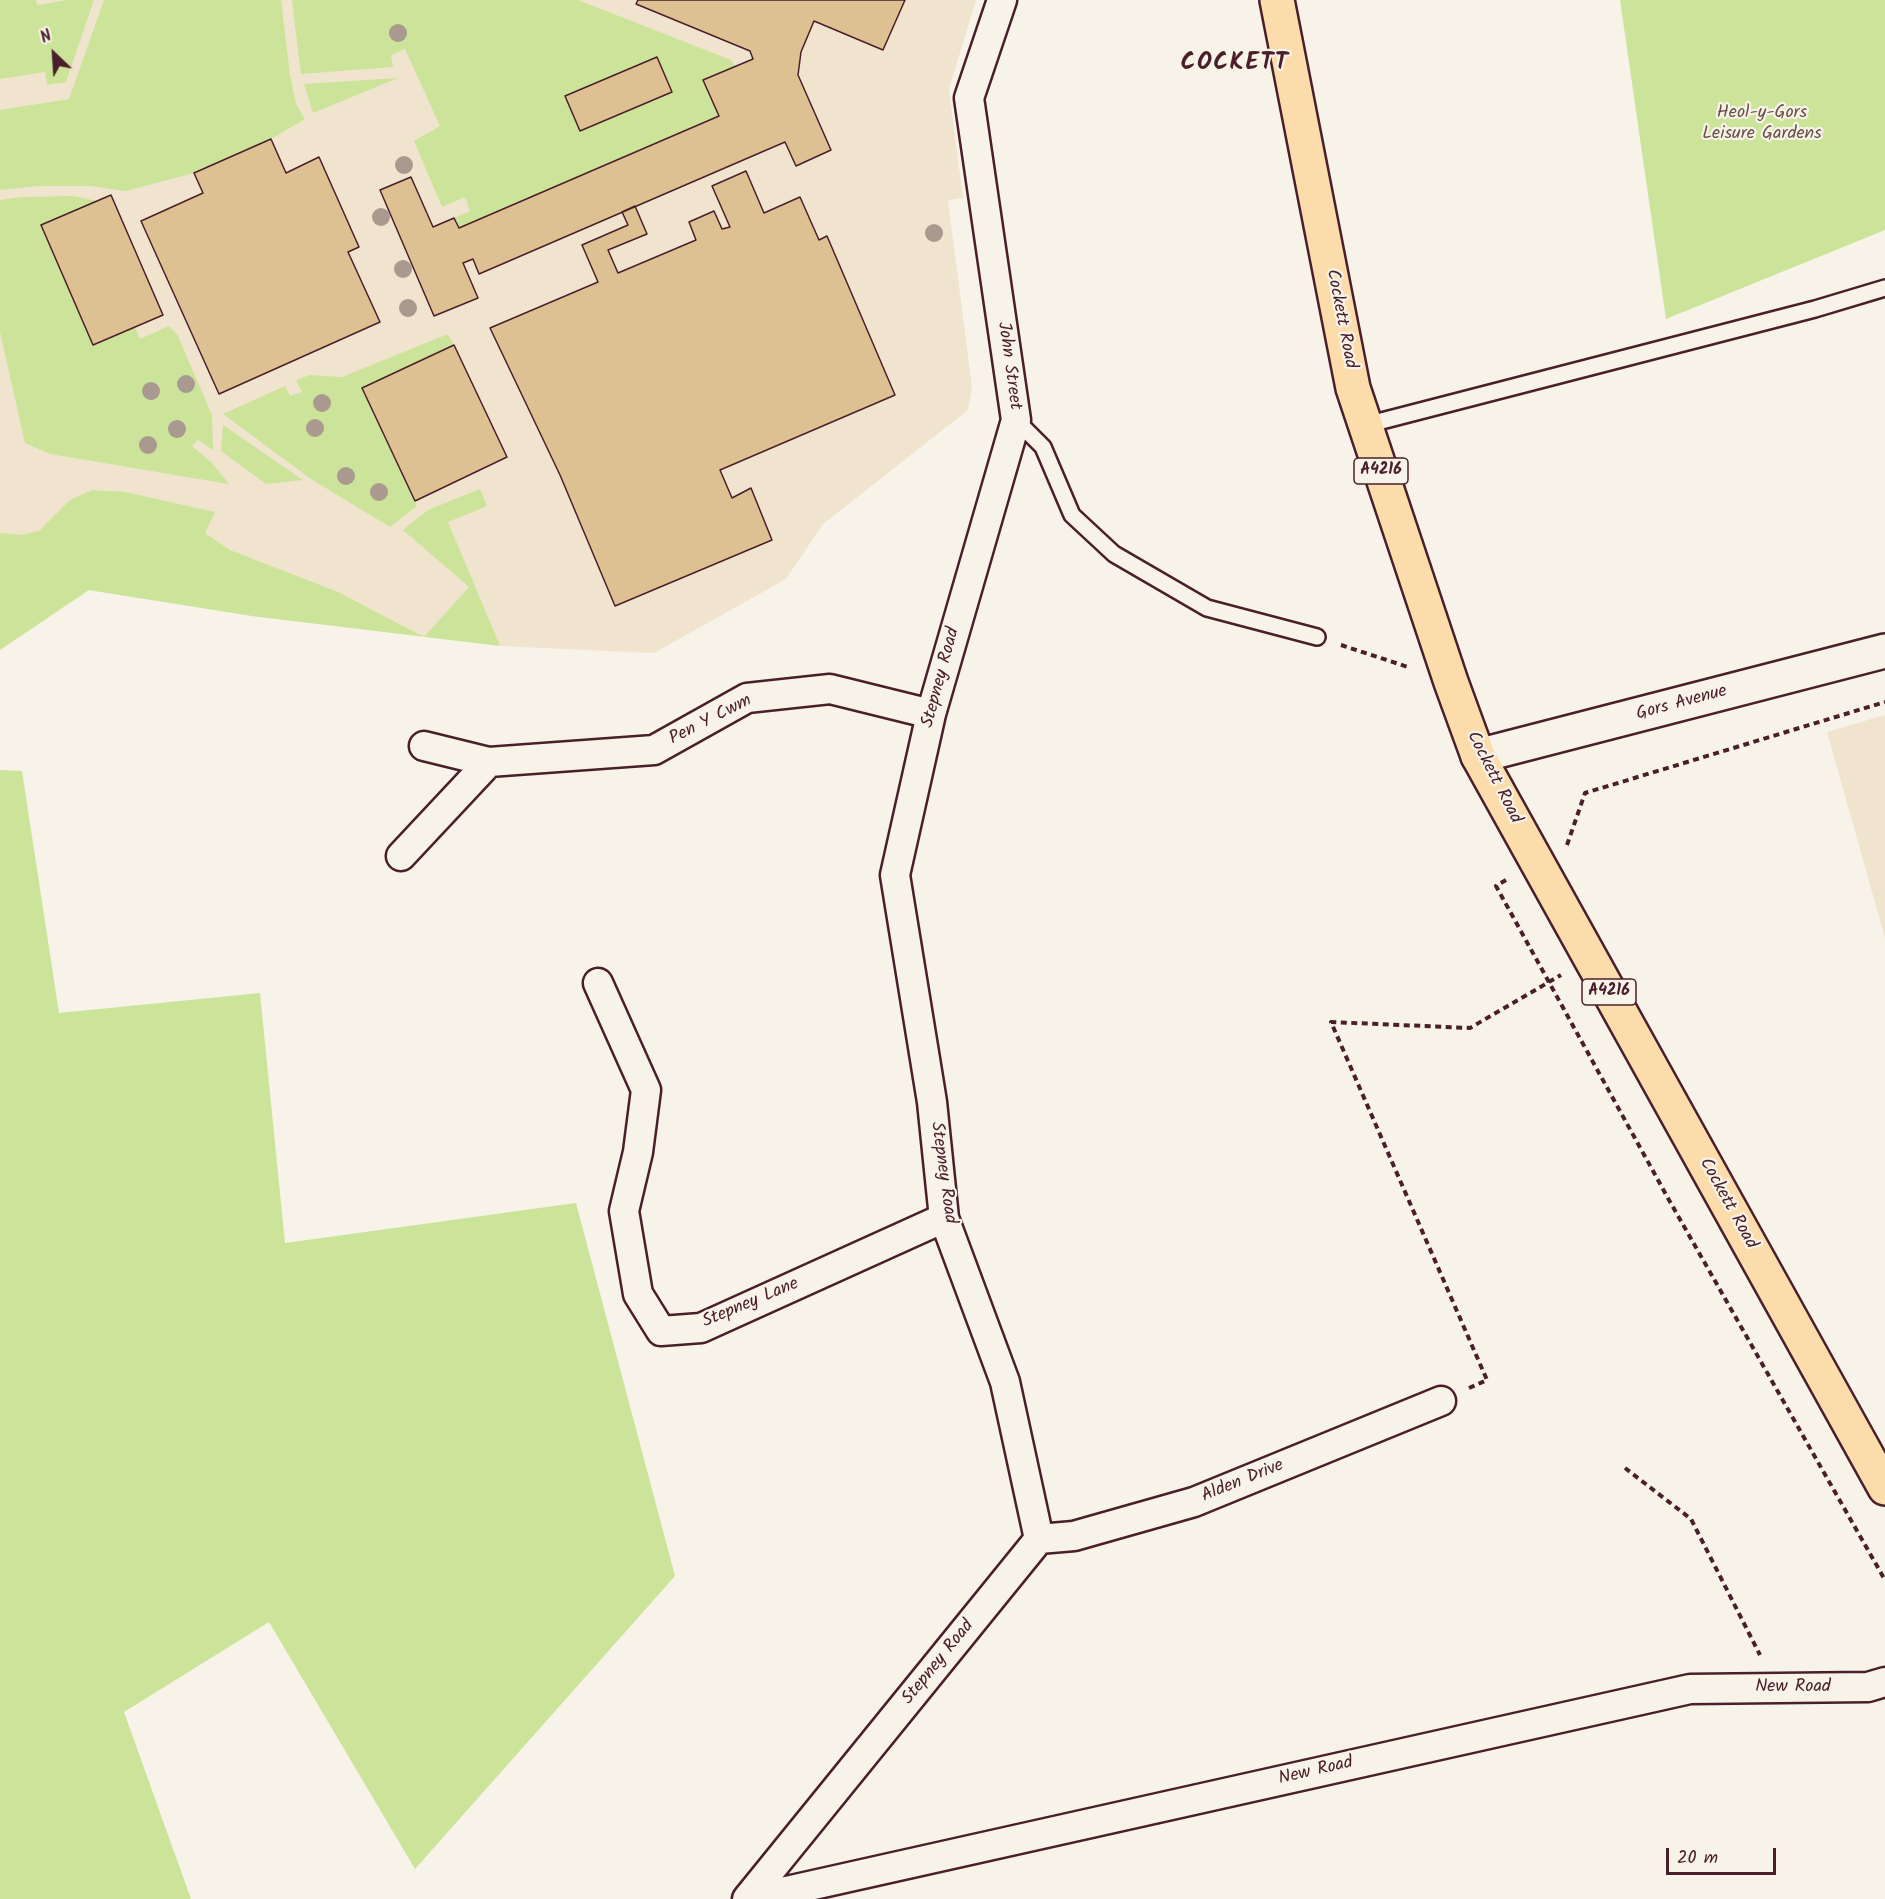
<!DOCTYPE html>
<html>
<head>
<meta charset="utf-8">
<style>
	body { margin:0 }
	#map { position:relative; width:1885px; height:1899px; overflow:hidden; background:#f7f3e8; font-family:Kalam,sans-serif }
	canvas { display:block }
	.north { position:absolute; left:24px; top:24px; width:60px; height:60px; -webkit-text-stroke:4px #f7f3e8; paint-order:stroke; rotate:335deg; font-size:16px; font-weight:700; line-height:24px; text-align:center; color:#4a1f2b }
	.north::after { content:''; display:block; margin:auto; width:21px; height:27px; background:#4a1f2b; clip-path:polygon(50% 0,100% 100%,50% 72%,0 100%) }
	.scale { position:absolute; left:1666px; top:1848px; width:110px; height:27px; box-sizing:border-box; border:3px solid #4a1f2b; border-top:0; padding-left:8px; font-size:18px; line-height:21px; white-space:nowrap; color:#4a1f2b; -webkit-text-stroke:4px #f7f3e8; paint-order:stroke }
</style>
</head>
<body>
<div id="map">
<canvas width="1885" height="1899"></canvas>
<div class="north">N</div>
<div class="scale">20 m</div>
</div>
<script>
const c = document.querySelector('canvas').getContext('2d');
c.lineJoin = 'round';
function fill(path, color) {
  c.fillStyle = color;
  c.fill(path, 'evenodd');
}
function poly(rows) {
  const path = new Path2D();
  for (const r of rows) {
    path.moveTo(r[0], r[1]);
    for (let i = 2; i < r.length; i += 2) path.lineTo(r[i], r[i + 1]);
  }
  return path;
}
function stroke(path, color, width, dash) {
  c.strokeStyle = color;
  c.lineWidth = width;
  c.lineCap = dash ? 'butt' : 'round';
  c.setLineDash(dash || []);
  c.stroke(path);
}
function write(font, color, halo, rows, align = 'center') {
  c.font = font + ' Kalam,sans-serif';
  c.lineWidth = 4.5;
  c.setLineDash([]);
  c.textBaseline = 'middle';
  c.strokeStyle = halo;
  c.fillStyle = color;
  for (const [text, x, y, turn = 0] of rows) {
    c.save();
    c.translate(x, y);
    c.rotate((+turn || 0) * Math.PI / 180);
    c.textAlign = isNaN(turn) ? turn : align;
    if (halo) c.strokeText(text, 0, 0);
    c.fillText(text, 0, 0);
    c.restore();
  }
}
fill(poly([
	[0,0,976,0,949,89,963,198,948,200,972,387,968,410,823,524,786,579,654,653,500,646,252,616,0,576],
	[1885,715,1885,938,1827,732]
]), '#f0e4ce');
fill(poly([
	[0,0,36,0,37,5,67,0,94,0,66,82,47,85,45,72,0,79],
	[104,0,281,0,290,75,296,104,305,119,271,139,194,173,126,191,90,186,38,186,0,190,0,110,69,99],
	[292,0,578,0,731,60,735,67,703,80,719,116,459,228,454,218,470,211,465,197,442,207,414,141,440,126,405,49,391,55,393,67,301,74],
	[1620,0,1885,0,1885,230,1666,319],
	[398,78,313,113,304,84],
	[73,196,97,201,41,226,93,345,135,327,140,339,169,326,177,334,212,415,213,450,198,440,192,446,213,464,229,484,50,454,25,443,0,332,0,200,22,197],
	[448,334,454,345,362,388,417,506,390,527,311,479,223,414,285,386,290,396,302,392,296,380,310,375,342,377],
	[223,425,303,480,266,484,221,451],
	[480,489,487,506,448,522,500,646,252,616,89,590,0,650,0,533,21,535,39,531,70,500,92,490,125,492,215,512,205,533,230,550,338,592,424,637,469,587,403,530,428,510],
	[0,770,22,771,59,1013,260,993,285,1243,576,1203,675,1576,415,1869,269,1622,124,1712,191,1899,0,1899]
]), '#cbe49a');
const building = poly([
	[638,0,905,0,883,50,814,21,801,52,798,75,831,150,796,166,785,142,479,274,473,259,463,263,478,298,434,316,380,190,411,177,433,227,454,218,459,228,719,116,703,80,753,59,750,51,636,4,638,0],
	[657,57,672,92,580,131,565,96,657,57],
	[271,139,286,173,319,157,359,247,348,252,380,322,219,394,141,221,203,193,194,173,271,139],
	[746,171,764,213,800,197,819,240,827,236,895,395,720,470,732,498,751,488,772,540,615,606,560,475,490,328,598,282,582,245,628,225,622,212,635,206,647,234,608,250,618,273,696,240,689,222,714,211,722,229,730,227,712,186,746,171],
	[111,195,163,315,93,345,41,225,111,195],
	[454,345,507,457,415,501,362,388,454,345]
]);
fill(building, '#dec192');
stroke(building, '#4a1f2b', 1.5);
const service = poly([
	[1016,420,1043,447,1072,515,1114,554,1207,608,1317,637],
	[1366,425,1815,309,1885,288]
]);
const minor = poly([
	[424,746,489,762,654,750,747,698,830,689,931,714],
	[401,856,489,762],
	[598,983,646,1090,638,1152,624,1211,638,1294,661,1331,701,1328,944,1218],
	[1039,1539,1074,1536,1194,1502,1441,1401],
	[747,1899,1039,1539,1005,1382,944,1218,932,1102,895,875,931,714,1016,420,969,98,1002,0],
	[751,1899,1690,1689,1868,1687,1885,1682]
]);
const tertiary = poly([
	[1478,756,1885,651]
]);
const primary = poly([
	[1277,0,1353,388,1451,682,1478,756,1885,1488]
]);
stroke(service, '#4a1f2b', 20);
stroke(minor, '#4a1f2b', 33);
stroke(tertiary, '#4a1f2b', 38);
stroke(primary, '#4a1f2b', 38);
stroke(poly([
	[1341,645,1408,667],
	[1567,845,1585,793,1885,702],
	[1506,880,1496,886,1669,1200,1885,1580],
	[1469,1388,1487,1380,1331,1022,1470,1028,1561,975],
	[1625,1468,1691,1519,1760,1655]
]), '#4a1f2b', 4, [6, 4.5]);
stroke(service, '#f7f3e8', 15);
stroke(minor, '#f7f3e8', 28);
stroke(tertiary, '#f7f3e8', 33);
stroke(primary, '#fddcac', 33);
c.fillStyle = '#a9998f';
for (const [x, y] of [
	[398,33],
	[404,165],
	[381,217],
	[934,233],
	[403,269],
	[408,308],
	[186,384],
	[151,391],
	[322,403],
	[315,428],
	[177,429],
	[148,445],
	[346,476],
	[379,492]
]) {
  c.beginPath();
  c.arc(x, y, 9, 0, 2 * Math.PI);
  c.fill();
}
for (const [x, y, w] of [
	[1381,471,54],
	[1609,992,54]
]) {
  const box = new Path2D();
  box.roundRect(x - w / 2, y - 13, w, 26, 4.5);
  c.fillStyle = '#f7f3e8';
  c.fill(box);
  stroke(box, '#4a1f2b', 1.5);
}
write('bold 16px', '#4a1f2b', null, [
	["A4216",1381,471],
	["A4216",1609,992]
]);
write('18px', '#6a5047', '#f7f3e8', [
	["Heol-y-Gors",1762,114],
	["Leisure Gardens",1762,135]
]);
write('18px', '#4a1f2b', '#f7f3e8', [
	["Cockett Road",1340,319,79],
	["John Street",1008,366,82],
	["Stepney Road",942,678,-75],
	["Gors Avenue",1682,704,-15],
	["Pen Y Cwm",711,721,-27],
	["Cockett Road",1493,778,63],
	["Stepney Road",942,1173,82],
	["Cockett Road",1727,1204,61],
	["Stepney Lane",751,1304,-23],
	["Alden Drive",1243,1482,-22],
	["Stepney Road",939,1663,-51],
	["New Road",1793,1688],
	["New Road",1316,1772,-13]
]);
c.letterSpacing = '1.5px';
write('bold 24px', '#4a1f2b', '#f7f3e8', [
	["COCKETT",1235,65]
]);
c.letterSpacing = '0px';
</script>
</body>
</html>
